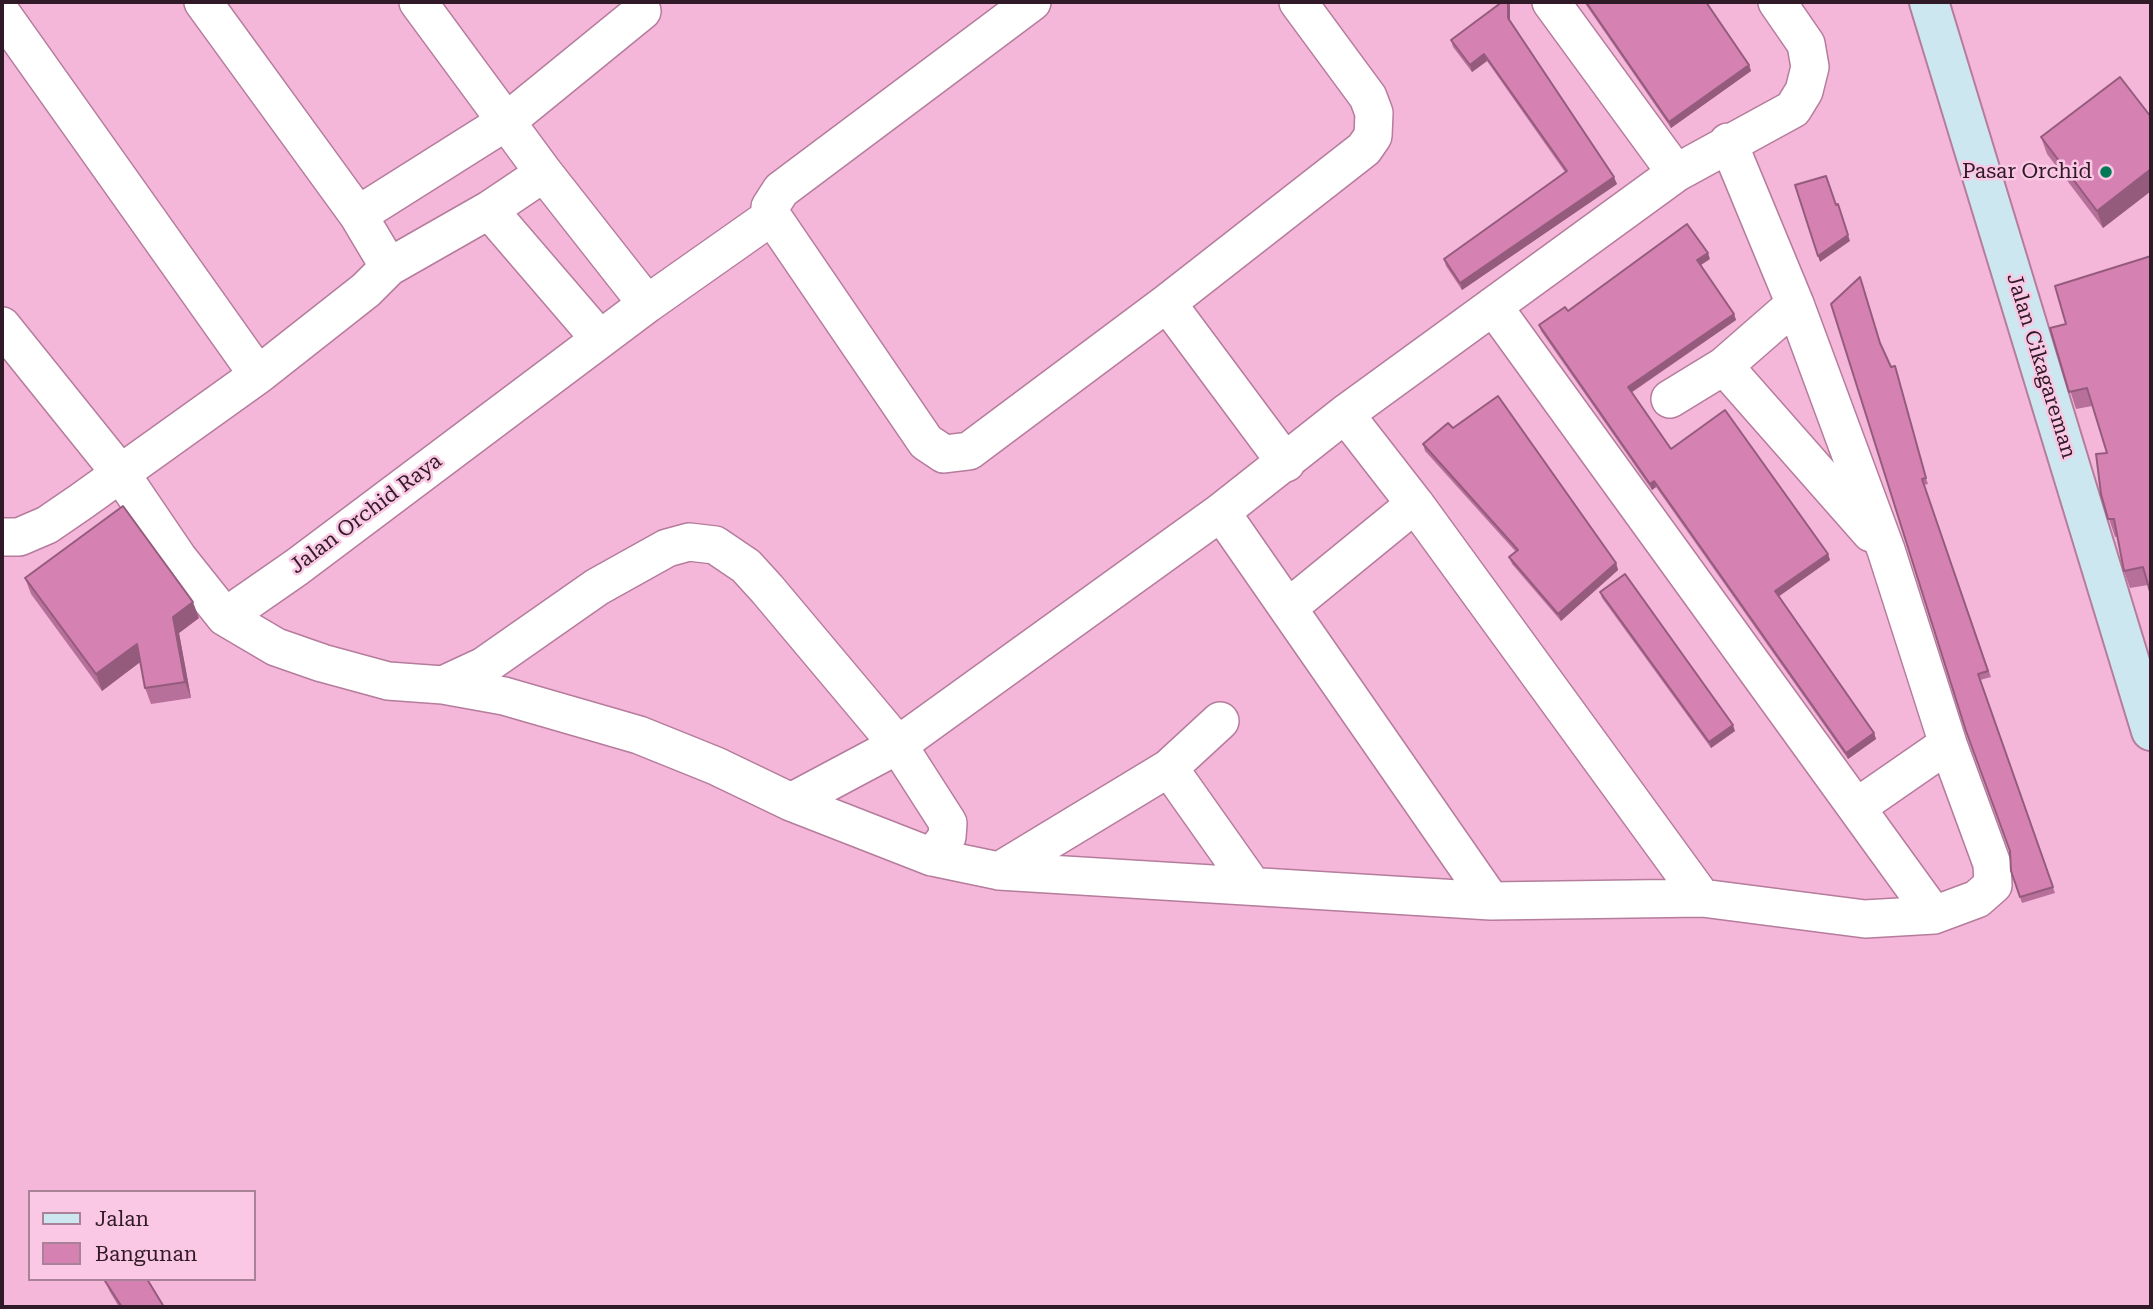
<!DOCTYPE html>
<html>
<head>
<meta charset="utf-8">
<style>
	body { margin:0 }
	#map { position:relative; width:2153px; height:1309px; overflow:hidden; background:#f4b7d9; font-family:"Roboto Serif",serif }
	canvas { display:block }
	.frame { position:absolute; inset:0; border:4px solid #311a27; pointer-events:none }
	.legend { position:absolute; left:28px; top:1190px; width:228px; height:91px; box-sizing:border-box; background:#fac8e4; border:2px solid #aa8298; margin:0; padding:9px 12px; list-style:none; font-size:21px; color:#311a27 }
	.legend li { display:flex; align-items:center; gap:14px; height:35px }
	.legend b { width:35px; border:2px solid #aa8298 }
</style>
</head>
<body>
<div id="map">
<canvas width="2153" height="1309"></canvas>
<div class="frame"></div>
<ul class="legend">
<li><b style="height:9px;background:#cde7f0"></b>Jalan</li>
<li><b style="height:19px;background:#d582b3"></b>Bangunan</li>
</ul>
</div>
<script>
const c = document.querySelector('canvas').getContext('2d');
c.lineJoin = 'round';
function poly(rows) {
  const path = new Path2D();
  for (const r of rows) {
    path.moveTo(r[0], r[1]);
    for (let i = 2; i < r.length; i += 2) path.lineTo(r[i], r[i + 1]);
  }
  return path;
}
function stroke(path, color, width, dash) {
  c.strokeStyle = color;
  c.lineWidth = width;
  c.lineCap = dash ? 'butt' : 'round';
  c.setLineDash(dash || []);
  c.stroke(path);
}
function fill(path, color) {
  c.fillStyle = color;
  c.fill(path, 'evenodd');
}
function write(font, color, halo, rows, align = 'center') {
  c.font = font + ' "Roboto Serif",serif';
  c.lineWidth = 5;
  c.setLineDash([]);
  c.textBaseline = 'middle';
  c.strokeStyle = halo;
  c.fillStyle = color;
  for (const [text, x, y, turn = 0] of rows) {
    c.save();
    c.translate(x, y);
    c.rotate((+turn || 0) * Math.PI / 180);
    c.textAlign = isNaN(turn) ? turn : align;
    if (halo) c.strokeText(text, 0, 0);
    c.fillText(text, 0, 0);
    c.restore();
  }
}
const street = poly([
	[418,2,544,173],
	[1032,2,781,190,770,207,772,216,926,442,944,454,969,451,1167,303],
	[1551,2,1676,173],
	[2,14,258,375],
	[489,210,599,338],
	[358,215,507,121,642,11],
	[389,267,489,210,544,173,647,304,772,216],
	[1493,306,1934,915],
	[2,326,121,474,178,558,225,617,297,567,647,304],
	[1724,366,1871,533],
	[1670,399,1724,366,1795,304],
	[1345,414,1415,504,1702,898],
	[1286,463,1167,303,1364,149,1373,136,1374,113,1368,97,1298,2],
	[1221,512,1491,901],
	[2,537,19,537,47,525,82,501,258,375,366,290,389,267,358,215,203,2],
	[1289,607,1415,504],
	[225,617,276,647,322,663,388,681,443,685,484,666,597,587,667,548,689,542,715,545,746,566,767,589,898,745,948,823,947,837,932,857],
	[443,685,504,696,639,735,716,766,791,802,932,857,999,871,1491,901,1702,898,1865,919,1934,915,1977,899,1993,885,1992,864,1948,744,1886,550,1795,304,1728,142],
	[1169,768,1251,884],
	[791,802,898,745,1221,512,1345,414,1676,173,1793,109,1804,91,1810,67,1806,44,1777,2],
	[1857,807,1948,744],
	[999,871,1169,768,1220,721]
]);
const secondary = poly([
	[1929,2,2151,731]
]);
stroke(street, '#b57c9c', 40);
stroke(secondary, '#b57c9c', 42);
stroke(street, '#fff', 37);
stroke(secondary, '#cde7f0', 38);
fill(poly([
	[1584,2,1706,2,1749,65,1751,71,1671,128],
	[1510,5,1510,22,1617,184,1462,290,1446,266,1444,259,1565,172,1487,61,1472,72,1453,47,1451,40],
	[2151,117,2151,191,2103,228,2047,154,2041,137],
	[2151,256,2151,595,2148,585,2130,588,2124,571,2118,536,2115,537,2101,494,2096,454,2107,453,2092,406,2076,409,2050,328,2066,324,2055,286],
	[1710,259,1701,265,1734,314,1736,320,1631,393,1671,449,1828,554,1830,560,1779,596,1874,733,1876,739,1848,759,1656,487,1652,490,1541,331,1539,325,1568,311],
	[1882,346,1928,484,1924,485,1991,677,1980,680,2055,893,2022,903,2011,871,2010,851],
	[1453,428,1616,563,1618,570,1561,621,1512,564,1509,557,1516,552,1425,451,1423,444],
	[25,578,199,618,179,633,191,698,151,704,145,688,140,662,102,691,31,594],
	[1600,592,1735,731,1711,748,1602,598],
	[105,1281,164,1307,119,1307,110,1292]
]), '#b7709a');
fill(poly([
	[1508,2,1509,2,1510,5,1510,25,1508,18],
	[1484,54,1487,61,1472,72,1470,65],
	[1749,65,1751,71,1671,128,1669,122],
	[2151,169,2151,191,2103,228,2097,211],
	[1614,177,1617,184,1462,290,1460,283],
	[1838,204,1850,241,1820,262,1818,256],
	[1708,253,1710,259,1699,266,1697,260],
	[1734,314,1736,320,1630,393,1628,387],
	[1654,481,1656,487,1652,490,1650,484],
	[1828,554,1830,560,1778,597,1775,591],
	[1616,563,1618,570,1561,621,1558,614],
	[193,602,199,618,179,633,191,698,185,682,173,617],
	[137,644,143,660,102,691,96,674],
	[1733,725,1735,731,1711,748,1709,742],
	[1874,733,1876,739,1848,759,1846,753]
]), '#955b7d');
const building = poly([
	[1502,2,1508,2,1508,18,1614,177,1460,283,1444,259,1567,171,1484,54,1470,65,1451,40,1502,2],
	[1586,2,1706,2,1749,65,1669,122,1586,2],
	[2120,77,2151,117,2151,169,2097,211,2041,137,2120,77],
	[1826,176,1836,205,1838,204,1848,235,1818,256,1795,185,1826,176],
	[1687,224,1708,253,1697,260,1734,314,1628,387,1671,449,1725,410,1828,554,1775,591,1874,733,1846,753,1654,481,1650,484,1539,325,1565,307,1568,311,1687,224],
	[2151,256,2151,595,2143,567,2124,571,2114,519,2108,519,2101,494,2096,454,2107,453,2087,388,2069,392,2050,328,2066,324,2055,286,2151,256],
	[1860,277,1880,343,1891,367,1895,366,1926,478,1922,479,1988,671,1978,674,2053,887,2020,897,2011,871,2010,851,1966,731,1831,304,1860,277],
	[1498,396,1616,563,1558,614,1509,557,1518,550,1423,444,1448,423,1453,428,1498,396],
	[123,506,193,602,173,617,185,682,145,688,137,644,96,674,25,578,123,506],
	[1625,574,1733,725,1709,742,1600,592,1625,574],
	[108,1279,147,1279,164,1307,122,1307,105,1281,108,1279]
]);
fill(building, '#d582b3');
stroke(building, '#955b7d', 2);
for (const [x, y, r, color] of [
	[2106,172,7,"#017956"]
]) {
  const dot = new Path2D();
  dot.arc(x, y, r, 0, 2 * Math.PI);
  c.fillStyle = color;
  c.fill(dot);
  stroke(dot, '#fac8e4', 2.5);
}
write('21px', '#311a27', '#fac8e4', [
	["Pasar Orchid",2092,172]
], 'right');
write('21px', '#311a27', '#fac8e4', [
	["Jalan Cikagareman",2041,366,73],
	["Jalan Orchid Raya",366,514,-37]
]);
</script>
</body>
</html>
